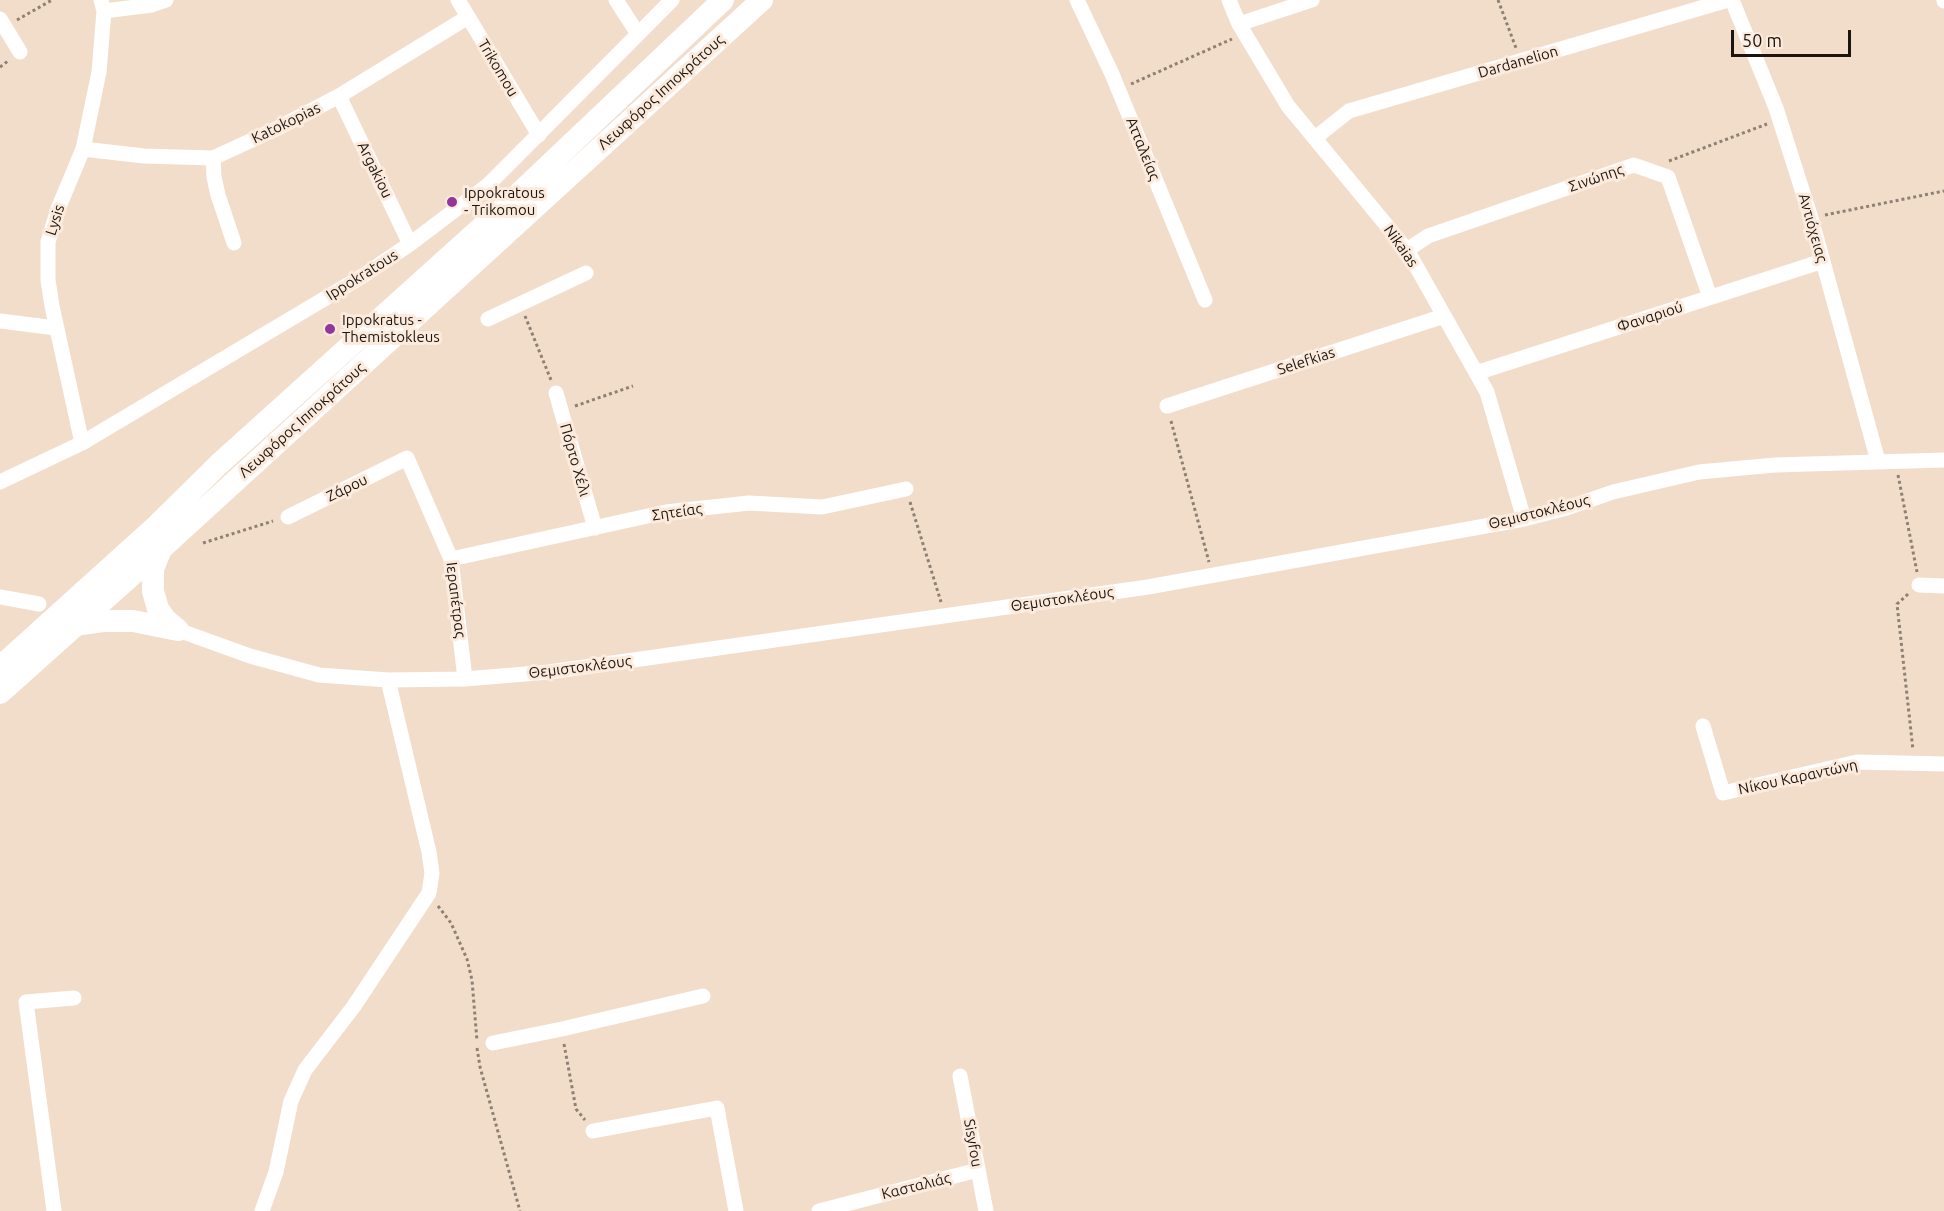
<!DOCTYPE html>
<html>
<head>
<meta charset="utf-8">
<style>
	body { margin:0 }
	#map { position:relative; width:1944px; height:1211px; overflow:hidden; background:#f2ddcb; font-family:Ubuntu,sans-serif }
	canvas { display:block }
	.scale { position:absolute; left:1731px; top:30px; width:120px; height:27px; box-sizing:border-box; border:3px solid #1c150f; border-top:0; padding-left:8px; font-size:18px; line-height:21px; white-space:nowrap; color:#1c150f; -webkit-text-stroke:4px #fcebdc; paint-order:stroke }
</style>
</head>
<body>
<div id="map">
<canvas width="1944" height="1211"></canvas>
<div class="scale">50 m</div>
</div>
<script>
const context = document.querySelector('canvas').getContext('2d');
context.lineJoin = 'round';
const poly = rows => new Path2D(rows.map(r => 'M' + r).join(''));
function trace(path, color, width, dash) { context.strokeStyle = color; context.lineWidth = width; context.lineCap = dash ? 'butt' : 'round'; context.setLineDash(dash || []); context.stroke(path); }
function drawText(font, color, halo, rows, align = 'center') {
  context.font = font + ' Ubuntu,sans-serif'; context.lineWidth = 6; context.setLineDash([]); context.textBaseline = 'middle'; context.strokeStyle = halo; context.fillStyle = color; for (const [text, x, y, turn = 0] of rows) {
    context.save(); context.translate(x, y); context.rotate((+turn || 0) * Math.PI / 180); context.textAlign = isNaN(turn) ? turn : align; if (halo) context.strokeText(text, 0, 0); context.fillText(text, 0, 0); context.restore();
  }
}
const path = poly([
	[1498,0,1516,48],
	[17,20,52,0],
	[0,67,8,61],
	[1131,84,1232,39],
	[1669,161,1767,124],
	[1825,215,1944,191],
	[525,316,551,380],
	[575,406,633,386],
	[1171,421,1209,562],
	[1898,475,1917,572],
	[910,502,941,602],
	[203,543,273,521],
	[1908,594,1897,604,1913,750],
	[438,906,451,923,467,959,472,980,477,1041],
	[564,1044,576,1109,585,1120],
	[477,1048,480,1067,520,1211]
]);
const street = poly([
	[458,0,539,135],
	[616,0,638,34],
	[1077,0,1112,74,1205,300],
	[1229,0,1239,24,1288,106,1407,250,1487,392,1524,519],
	[1732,0,1776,108,1811,218,1878,461],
	[1944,0,1944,1],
	[104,11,152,5,166,0],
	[0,19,20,52],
	[1239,24,1312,0],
	[339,96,410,244],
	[1315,138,1349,111,1728,0],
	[83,149,144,156,213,158,278,128,339,96,468,17],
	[213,158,214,177,218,195,234,243],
	[1407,250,1428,236,1634,165,1668,177,1710,297],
	[488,319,586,273],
	[0,321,56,328],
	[1476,373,1823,261],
	[556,393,595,528],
	[1167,406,1444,316],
	[82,443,52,306,48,280,48,242,58,209,83,149,99,72,104,11,101,0],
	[0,482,82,443,361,277,410,244,488,185,672,0],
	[288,517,407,458,451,559,465,679],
	[451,559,666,512,749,503,822,507,906,489],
	[1919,585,1944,586],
	[0,597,39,604],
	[178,630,250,656,319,675,388,680,465,679,549,672,1148,587,1524,519,1567,508,1613,492,1699,472,1775,465,1944,460],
	[1703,726,1723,793,1857,762,1944,764],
	[493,1043,562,1029,703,996],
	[960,1076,986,1211],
	[593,1131,717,1108,736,1211],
	[54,1211,26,1002,74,998],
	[262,1211,276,1172,291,1101,305,1070,354,1006,429,893,432,873,429,852,388,680],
	[819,1211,978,1170]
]);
const secondary = poly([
	[161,549,153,569,153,591,158,609,166,620,178,630],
	[74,625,103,621,133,621,178,630],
	[0,667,154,528,219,464,513,199,723,0],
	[0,693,161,549,762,0]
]);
const markers = [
	[452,202,6,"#94349d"],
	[330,329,6,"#94349d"]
];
const streetNames = [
	["Dardanelion",1518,62,-16],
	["Trikomou",498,68,59],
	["Λεωφόρος Ιπποκράτους",661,92,-42],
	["Katokopias",286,123,-26],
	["Ατταλείας",1143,149,68],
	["Argakiou",375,170,64],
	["Σινώπης",1596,178,-19],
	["Lysis",55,220,-72],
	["Αντιόχειας",1813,228,74],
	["Nikaias",1401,246,55],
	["Ippokratous",362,275,-32],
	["Φαναριού",1650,317,-18],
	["Selefkias",1306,361,-18],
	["Λεωφόρος Ιπποκράτους",302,420,-42],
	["Πόρτο Χέλι",575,460,74],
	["Ζάρου",347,488,-26],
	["Σητείας",677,512,-8],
	["Θεμιστοκλέους",1539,512,-14],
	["Θεμιστοκλέους",1062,599,-8],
	["Ιεραπέτρας",456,600,83],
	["Θεμιστοκλέους",580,667,-7],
	["Νίκου Καραντώνη",1798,777,-12],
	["Sisyfou",973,1143,80],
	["Κασταλιάς",916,1186,-14]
];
const poiNames = [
	["Ippokratous",464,193],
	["- Trikomou",464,210],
	["Ippokratus -",342,320],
	["Themistokleus",342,337]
];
trace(path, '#8e8073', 3, [3, 3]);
trace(street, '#fff', 15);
trace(secondary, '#fff', 22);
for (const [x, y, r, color] of markers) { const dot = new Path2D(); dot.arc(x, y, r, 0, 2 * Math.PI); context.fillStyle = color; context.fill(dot); trace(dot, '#fcebdc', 2); }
drawText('15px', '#1c150f', '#fcebdc', streetNames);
drawText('15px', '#1c150f', '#fcebdc', poiNames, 'left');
</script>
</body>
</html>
